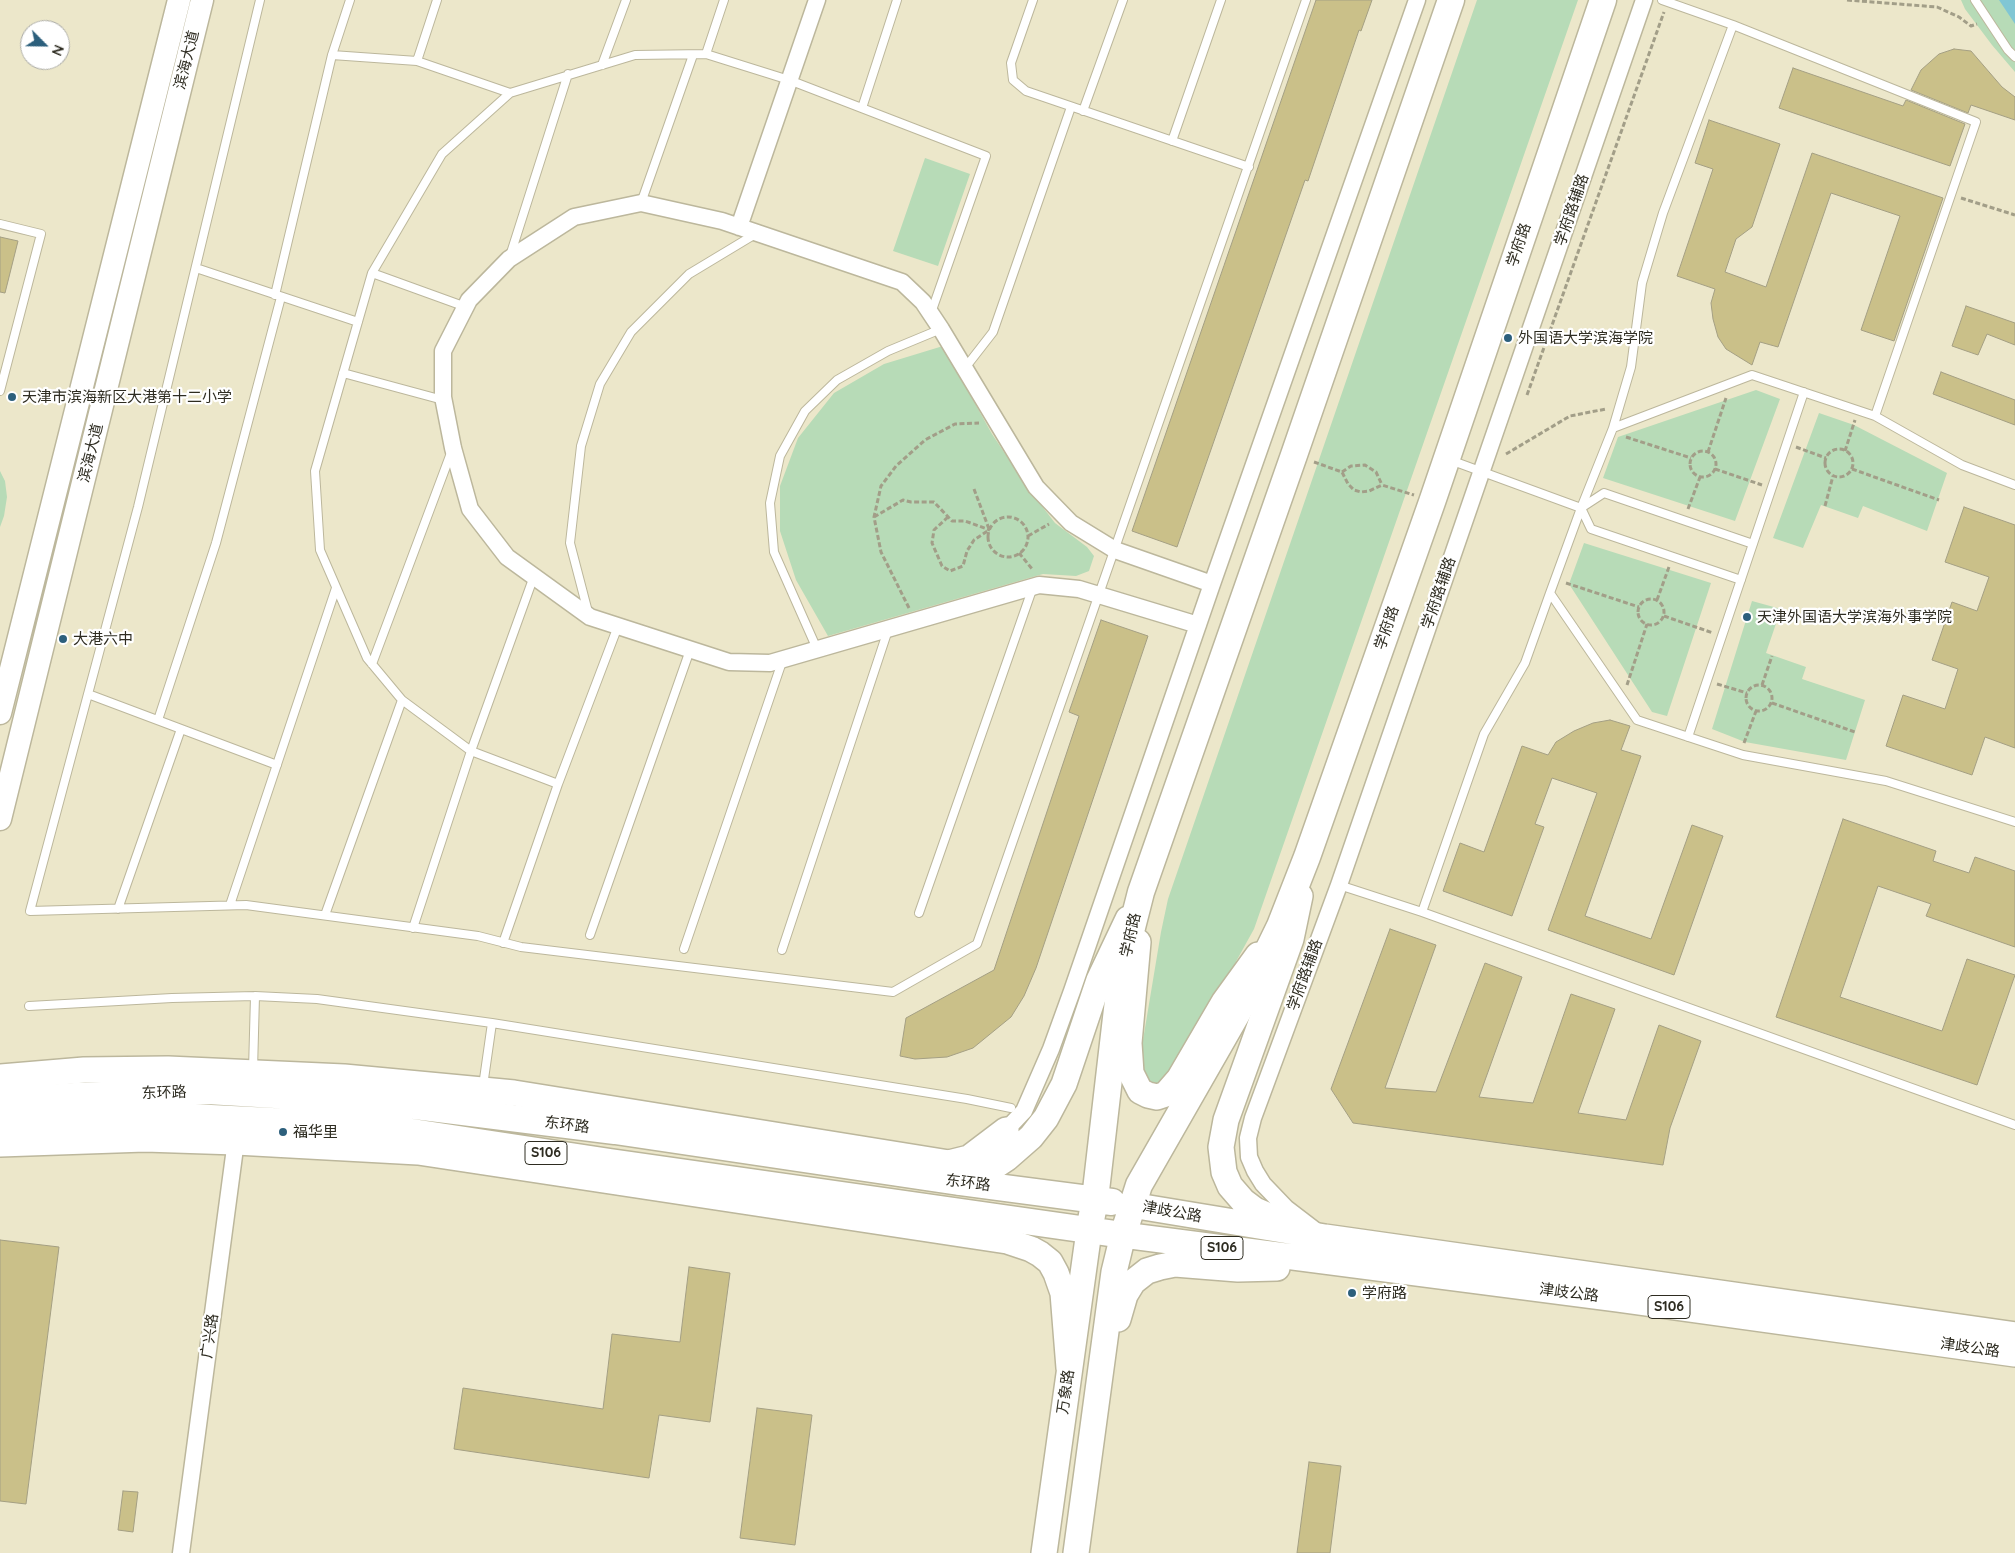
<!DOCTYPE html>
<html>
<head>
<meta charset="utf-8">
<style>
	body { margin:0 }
	#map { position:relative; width:2015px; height:1553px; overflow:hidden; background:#ece7ca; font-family:Quicksand,sans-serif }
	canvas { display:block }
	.north { position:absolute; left:20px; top:20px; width:50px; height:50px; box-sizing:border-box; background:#fff; border:1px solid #ababa6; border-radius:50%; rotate:113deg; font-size:14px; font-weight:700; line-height:20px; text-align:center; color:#2e2c21 }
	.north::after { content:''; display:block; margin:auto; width:18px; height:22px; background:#2c5f7c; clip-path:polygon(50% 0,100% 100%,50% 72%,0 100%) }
</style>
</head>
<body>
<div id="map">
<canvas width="2015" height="1553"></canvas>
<div class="north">N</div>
</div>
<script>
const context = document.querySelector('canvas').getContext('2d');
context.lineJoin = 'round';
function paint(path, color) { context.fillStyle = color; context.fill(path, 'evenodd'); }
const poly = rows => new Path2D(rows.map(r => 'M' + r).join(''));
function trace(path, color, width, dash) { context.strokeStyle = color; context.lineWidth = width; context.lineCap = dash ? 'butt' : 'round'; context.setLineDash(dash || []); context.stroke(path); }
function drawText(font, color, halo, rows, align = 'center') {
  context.font = font + ' Quicksand,"Noto Sans SC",sans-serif'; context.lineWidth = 4.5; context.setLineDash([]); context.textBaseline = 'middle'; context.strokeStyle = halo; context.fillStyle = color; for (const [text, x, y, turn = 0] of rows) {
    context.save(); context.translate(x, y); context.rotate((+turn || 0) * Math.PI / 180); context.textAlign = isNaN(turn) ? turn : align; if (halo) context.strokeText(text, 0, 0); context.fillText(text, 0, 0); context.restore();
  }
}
const green = poly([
	[1477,0,1578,0,1254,929,1171,1079,1154,1086,1146,1083,1138,1070,1161,932,1168,899],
	[1961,0,2015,0,2015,72,1992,45,1965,9],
	[925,158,970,174,938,266,893,251],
	[943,346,992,434,1028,488,1055,523,1087,547,1094,556,1089,571,1076,576,1043,574,828,636,796,580,780,531,780,486,798,438,834,393,884,364],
	[1756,390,1780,399,1735,521,1603,478,1618,437],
	[1819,413,1854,425,1947,473,1927,531,1863,506,1858,518,1821,505,1803,548,1773,538],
	[0,471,5,481,7,497,4,516,0,527],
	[1584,543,1711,583,1667,716,1652,712,1569,584],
	[1752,601,1781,609,1766,653,1806,667,1802,679,1865,700,1846,760,1745,742,1712,729]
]);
const water = poly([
	[1999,0,2015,0,2015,24]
]);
const building = poly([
	[1316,0,1372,0,1361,31,1359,30,1308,181,1305,180,1177,547,1132,531,1316,0],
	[1954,49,1971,51,2002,87,2015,97,2015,120,1971,105,1968,113,1911,90,1921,70,1939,54,1954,49],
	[1793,68,1903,106,1906,100,1965,124,1950,166,1779,108,1793,68],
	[1709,120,1780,144,1752,227,1736,239,1725,272,1766,287,1812,153,1943,198,1894,341,1861,330,1900,216,1831,193,1778,347,1760,342,1752,365,1726,349,1718,337,1713,319,1711,303,1715,289,1677,276,1713,169,1695,163,1709,120],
	[0,237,18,241,5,293,0,292,0,237],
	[1966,306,2015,323,2015,345,1987,334,1978,355,1952,346,1966,306],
	[1941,372,2015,400,2015,425,1933,394,1941,372],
	[1964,507,2015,525,2015,748,1985,737,1972,775,1886,746,1903,695,1945,709,1958,669,1932,660,1952,602,1977,611,1989,577,1945,562,1964,507],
	[1101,620,1148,636,1036,968,1024,996,1011,1017,973,1048,947,1057,915,1059,900,1056,906,1018,994,970,1079,716,1069,712,1101,620],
	[1610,720,1630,726,1621,750,1641,756,1585,916,1651,939,1692,825,1723,836,1674,975,1548,930,1597,793,1552,778,1535,824,1544,827,1512,916,1443,891,1460,843,1484,852,1522,746,1548,755,1556,742,1574,731,1593,723,1610,720],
	[1843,819,1936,851,1933,861,1969,873,1975,857,2015,871,2015,947,1926,916,1931,904,1878,886,1840,997,1942,1031,1967,959,2015,975,1977,1085,1776,1017,1843,819],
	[1390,929,1436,945,1385,1088,1436,1092,1485,963,1522,977,1479,1097,1533,1103,1571,994,1615,1009,1578,1113,1626,1120,1659,1025,1701,1041,1670,1128,1663,1165,1353,1123,1331,1089,1390,929],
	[0,1240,59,1247,26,1504,0,1501,0,1240],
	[689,1267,730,1273,710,1422,659,1415,649,1478,454,1449,463,1388,603,1409,612,1334,680,1342,689,1267],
	[757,1408,812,1415,795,1545,740,1538,757,1408],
	[1309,1462,1341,1466,1330,1553,1297,1553,1309,1462],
	[123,1491,138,1492,133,1532,118,1530,123,1491]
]);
const path = poly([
	[1847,0,1937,7,1959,17,1971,26,1977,24],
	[1961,198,2015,215],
	[1527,395,1664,12],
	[1626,437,1691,458],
	[1796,447,1826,458],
	'1825 463a14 14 0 1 1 28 0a14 14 0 1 1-28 0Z',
	'1690 464a13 13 0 1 1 26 0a13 13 0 1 1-26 0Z',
	[1845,451,1855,420],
	[1708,452,1726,398],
	[1506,454,1570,416,1606,409],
	[1314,462,1342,472,1348,484,1354,490,1361,492,1369,491,1382,485,1414,495],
	[1715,469,1762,485],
	[1852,469,1939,500],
	[1342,472,1351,466,1365,465,1376,472,1382,485],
	[974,489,989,529],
	[1825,506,1833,476],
	[1688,509,1700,477],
	[874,517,903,500,911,502,934,502,952,521,965,521,990,530],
	[948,517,934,530,932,543,942,566,950,571,963,566,967,551,974,540,989,530],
	'988 537a20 20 0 1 1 40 0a20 20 0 1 1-40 0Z',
	[1028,536,1049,524],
	[1019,553,1033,570],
	[1566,583,1639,607],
	'1638 612a13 13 0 1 1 26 0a13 13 0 1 1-26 0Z',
	[1657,600,1669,567],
	[909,608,881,552,874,517,881,486,896,466,925,440,955,424,979,423],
	[1664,616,1713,633],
	[1717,684,1747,693],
	'1746 698a13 13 0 1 1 26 0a13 13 0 1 1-26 0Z',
	[1627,685,1647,624],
	[1762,685,1772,656],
	[1772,703,1855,732],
	[1744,743,1756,711]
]);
const service = poly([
	[260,0,138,507,30,911,246,905,478,936,521,947,893,992,977,944,1306,0],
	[1033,0,1011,63,1013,80,1026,91,1249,167],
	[1662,0,1733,25,1976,122,1875,416],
	[1975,0,2008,50,2015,57],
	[706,54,724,0],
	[332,55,417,61,510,93],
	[417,61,437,0],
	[602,65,626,0],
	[862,108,897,0],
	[1083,111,1123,0],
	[1172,141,1221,0],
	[641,203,693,55],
	[0,224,41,234,0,391],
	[510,256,568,74],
	[196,268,358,322],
	[372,273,466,307],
	[275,295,332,55,350,0],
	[965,368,993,332,1071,107],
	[343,373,443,400],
	[1613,428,1631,367,1642,283,1663,213,1733,25],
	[1450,460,1581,508,1591,529,1741,580],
	[2015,485,1962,465,1875,416,1752,375,1613,428,1581,508,1550,593,1637,720,1743,755,1886,781,2015,822],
	[1581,508,1604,493,1753,544],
	[588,612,570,543,581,446,600,384,631,332,689,274,757,233],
	[817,649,774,552,770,503,780,456,805,411,837,380,888,351,941,329],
	[372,664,451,453],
	[88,694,277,765],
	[158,720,216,543,281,297],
	[1688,737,1804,392],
	[558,784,471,751,402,700,367,658,320,550,315,471,372,273,442,154,510,93,635,55,706,54,789,80,986,156,931,313],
	[1339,885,1422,912,2015,1125],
	[230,905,336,588],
	[118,909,181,729],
	[1422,912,1484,734,1525,663,1550,593],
	[919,913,1033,587],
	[325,915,402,700],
	[413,928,471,751,534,576],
	[590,935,690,650],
	[503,943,558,784,618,626],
	[684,949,783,659],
	[782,950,888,630],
	[29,1006,172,998,255,996,317,999,492,1023,967,1099,1011,1108],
	[253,1070,255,996],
	[483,1086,492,1023]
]);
const minor = poly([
	[739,227,817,0],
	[1198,625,1079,589,1039,585,770,663,729,662,590,617,507,557,470,509,453,448,443,397,443,351,469,300,509,259,574,217,641,203,722,221,902,282,923,302,941,329,1036,487,1071,523,1115,550,1212,584],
	[1006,1130,1024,1111,1051,1049,1072,991,1212,584,1417,0],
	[1320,1234,1286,1208,1263,1184,1255,1171,1249,1157,1248,1138,1253,1118,1339,885,1644,0],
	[181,1553,237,1133]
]);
const secondary = poly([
	[0,713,179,0],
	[0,819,202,0]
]);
const primary = poly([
	[1138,942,1129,1043,1131,1073,1140,1091,1148,1095,1157,1097,1166,1094,1179,1079,1224,1002,1258,955],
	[0,1077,84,1070,168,1069,344,1077,514,1093,949,1163,969,1158,1006,1130],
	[0,1144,145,1139,236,1142,418,1152,1007,1241,1031,1249,1040,1254,1050,1262,1056,1273,1063,1293,1069,1368],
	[959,1182,989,1170,1007,1158,1031,1137,1046,1118,1064,1084,1099,980,1128,919],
	[1131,1205,1325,1237,2015,1335],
	[1283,1222,1255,1210,1243,1201,1230,1186,1224,1172,1221,1147,1226,1120,1291,939,1300,896],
	[1118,1319,1125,1295,1133,1282,1147,1271,1160,1267,1175,1264,1238,1269,1277,1268],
	[1044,1553,1089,1231],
	[1076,1553,1114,1272,1123,1235,1618,1299,2015,1354]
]);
const trunk = poly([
	[0,1101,75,1096,208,1091,375,1101,615,1131,959,1182,1112,1202],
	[0,1123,90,1118,190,1117,373,1126,610,1162,1123,1235,1139,1185,1238,1012,1280,926,1307,857,1432,502,1603,0],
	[1089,1231,1095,1199,1119,992,1127,947,1141,892,1294,455,1451,0]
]);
const markers = [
	[1508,338,5,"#2c5f7c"],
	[12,397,5,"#2c5f7c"],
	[1747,617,5,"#2c5f7c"],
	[63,639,5,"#2c5f7c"],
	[283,1132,5,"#2c5f7c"],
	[1352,1293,5,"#2c5f7c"]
];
const shields = [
	[546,1153,42],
	[1222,1248,42],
	[1669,1307,42]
];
const shieldNames = [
	["S106",546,1153],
	["S106",1222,1248],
	["S106",1669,1307]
];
const streetNames = [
	["滨海大道",187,60,-76],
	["学府路辅路",1572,210,-71],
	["学府路",1519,245,-71],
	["滨海大道",91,453,-76],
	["学府路辅路",1439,593,-71],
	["学府路",1387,628,-71],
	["学府路",1131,935,-77],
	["学府路辅路",1305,975,-70],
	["东环路",164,1093,-2],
	["东环路",567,1125,7],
	["东环路",968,1183,7],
	["津歧公路",1172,1212,10],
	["津歧公路",1569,1293,7],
	["广兴路",210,1336,-82],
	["津歧公路",1970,1348,8],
	["万象路",1066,1392,-82]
];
const poiNames = [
	["外国语大学滨海学院",1518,338],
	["天津市滨海新区大港第十二小学",22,397],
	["天津外国语大学滨海外事学院",1757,617],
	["大港六中",73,639],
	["福华里",293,1132],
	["学府路",1362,1293]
];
paint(green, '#b7dbb7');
paint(water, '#80c6d4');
paint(building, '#cac089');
trace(building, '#a49f83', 1);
trace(service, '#bcb79c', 10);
trace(minor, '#bcb79c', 19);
trace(secondary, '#bcb79c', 25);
trace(primary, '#bcb79c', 28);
trace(trunk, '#bcb79c', 29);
trace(path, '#a29e88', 3, [5, 2.5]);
trace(service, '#fff', 8);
trace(minor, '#fff', 16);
trace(secondary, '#fff', 22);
trace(primary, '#fff', 25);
trace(trunk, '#fff', 26);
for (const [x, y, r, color] of markers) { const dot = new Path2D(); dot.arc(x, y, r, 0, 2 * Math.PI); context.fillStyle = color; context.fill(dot); trace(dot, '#fff', 2); }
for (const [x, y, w] of shields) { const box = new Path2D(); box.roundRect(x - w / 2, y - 11.5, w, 23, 4); context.fillStyle = '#fff'; context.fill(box); trace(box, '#2e2c21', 1); }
drawText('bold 14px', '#2e2c21', null, shieldNames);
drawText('15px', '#2e2c21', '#fff', streetNames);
drawText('15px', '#2e2c21', '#fff', poiNames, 'left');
</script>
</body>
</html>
